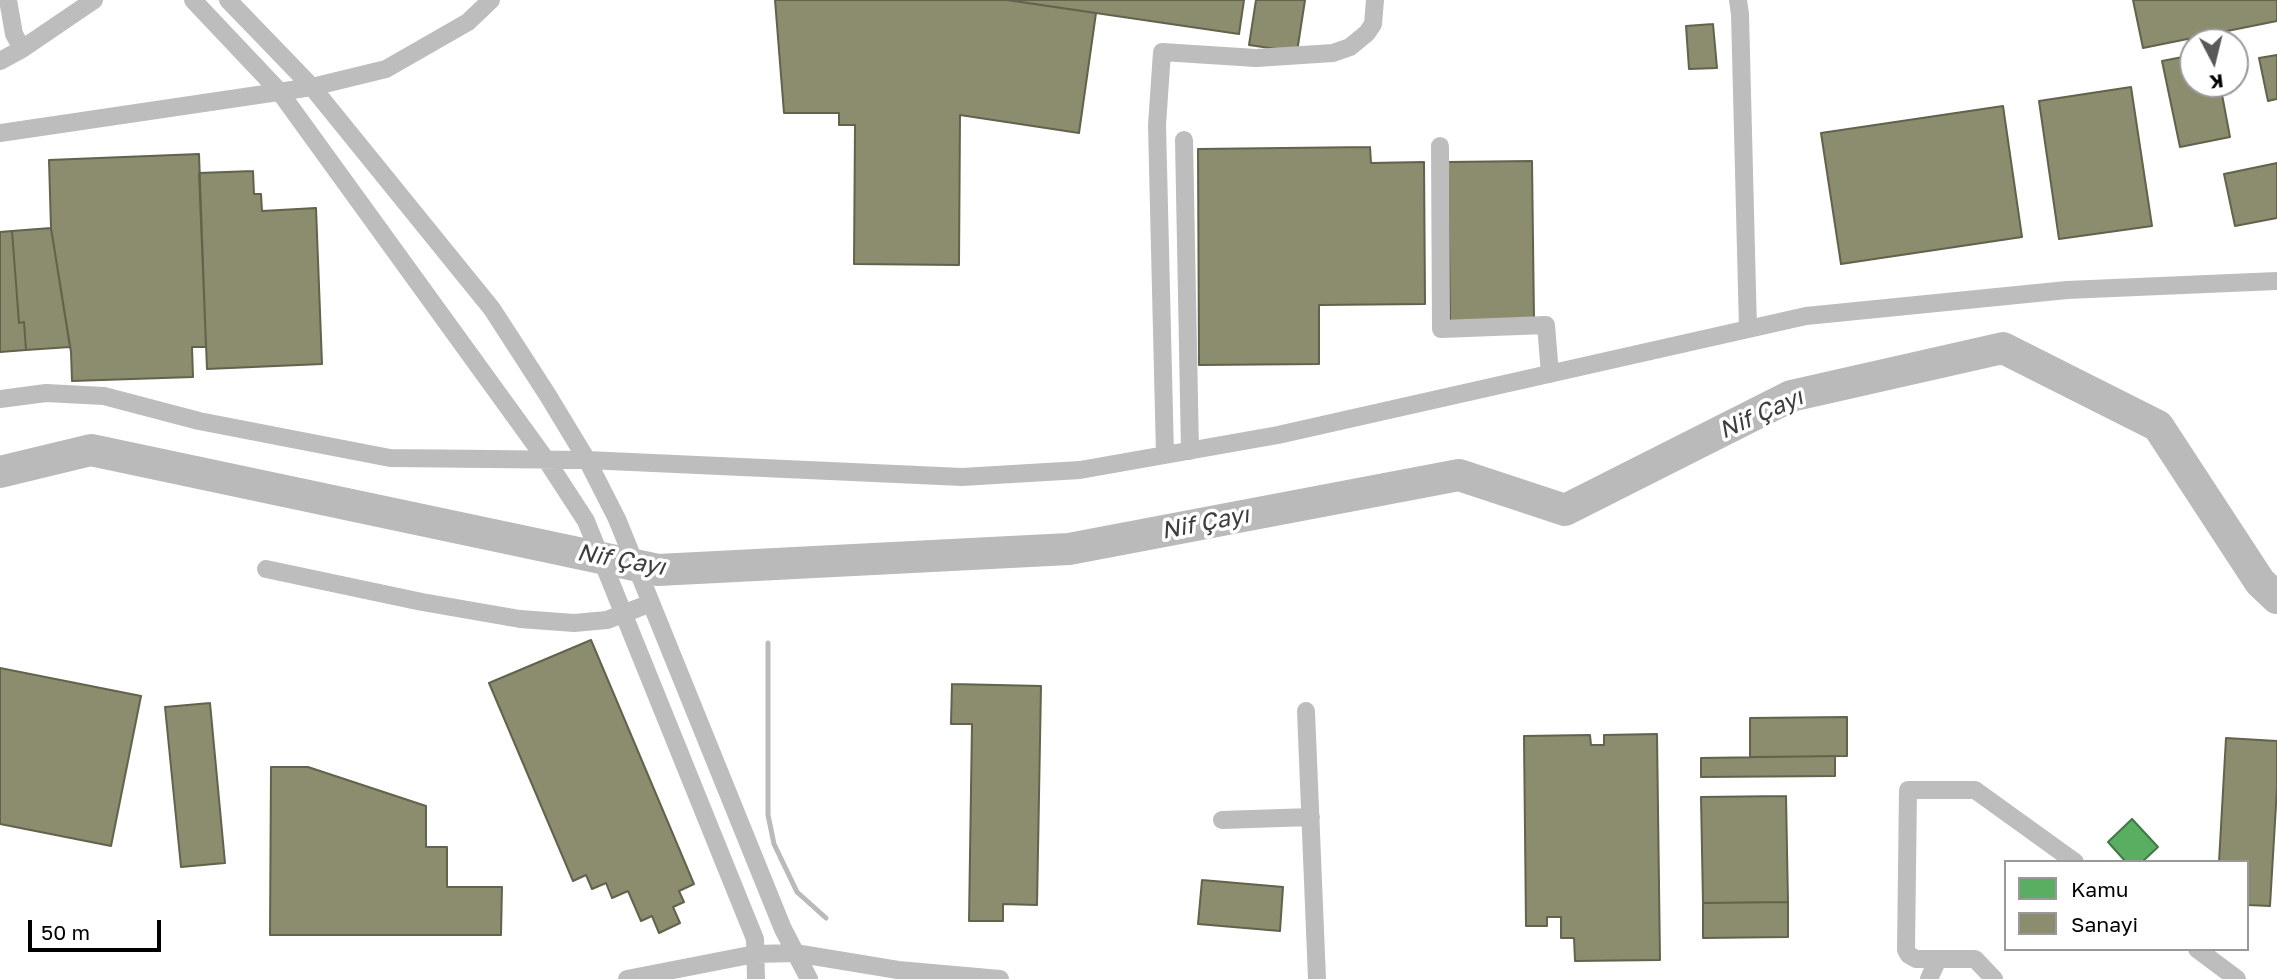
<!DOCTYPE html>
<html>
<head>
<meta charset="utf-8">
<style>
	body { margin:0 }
	#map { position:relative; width:2277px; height:979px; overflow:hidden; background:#fff; font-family:"Golos Text",sans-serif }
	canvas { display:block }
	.legend { position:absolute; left:2004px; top:860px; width:245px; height:91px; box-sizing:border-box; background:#fff; border:2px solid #999; margin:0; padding:9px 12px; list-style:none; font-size:21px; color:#000 }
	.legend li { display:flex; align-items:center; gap:14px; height:35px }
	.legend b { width:35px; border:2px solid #999 }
	.north { position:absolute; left:2179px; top:28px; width:70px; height:70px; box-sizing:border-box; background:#fff; border:2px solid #999; border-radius:50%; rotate:173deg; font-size:19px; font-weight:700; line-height:28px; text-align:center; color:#000 }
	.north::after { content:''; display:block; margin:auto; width:24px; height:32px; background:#595959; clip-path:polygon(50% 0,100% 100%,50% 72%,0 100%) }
	.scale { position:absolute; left:28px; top:920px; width:133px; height:32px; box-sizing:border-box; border:4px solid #000; border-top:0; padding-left:9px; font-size:21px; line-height:24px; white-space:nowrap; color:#000; -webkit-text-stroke:5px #fff; paint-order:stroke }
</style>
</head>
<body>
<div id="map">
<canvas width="2277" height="979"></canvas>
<ul class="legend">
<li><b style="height:19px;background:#5aae61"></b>Kamu</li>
<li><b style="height:19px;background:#8c8c6e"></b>Sanayi</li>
</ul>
<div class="north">K</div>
<div class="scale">50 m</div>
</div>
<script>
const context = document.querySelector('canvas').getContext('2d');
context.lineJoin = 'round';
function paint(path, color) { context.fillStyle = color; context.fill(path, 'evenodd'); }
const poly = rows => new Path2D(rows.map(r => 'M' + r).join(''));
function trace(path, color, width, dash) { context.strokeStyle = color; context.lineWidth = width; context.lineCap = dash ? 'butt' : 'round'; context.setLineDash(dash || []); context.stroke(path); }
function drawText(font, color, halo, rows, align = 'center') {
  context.font = font + ' "Golos Text",sans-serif'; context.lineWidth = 7; context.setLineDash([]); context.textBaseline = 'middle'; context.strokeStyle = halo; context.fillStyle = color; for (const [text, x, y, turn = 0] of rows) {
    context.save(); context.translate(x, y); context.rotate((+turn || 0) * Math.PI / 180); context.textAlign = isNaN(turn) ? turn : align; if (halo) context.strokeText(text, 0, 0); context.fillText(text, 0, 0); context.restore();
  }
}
const public = poly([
	[2132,819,2158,847,2142,862,2126,862,2108,842,2132,819]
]);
const industry = poly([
	[775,0,1007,0,1096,13,1079,133,960,115,959,265,854,264,855,125,839,125,839,113,784,113,775,0],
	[1007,0,1244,0,1239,34,1007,0],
	[1256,0,1305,0,1297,52,1249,45,1256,0],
	[2133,0,2277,0,2277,21,2143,48,2133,0],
	[1713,24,1717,68,1689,69,1686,26,1713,24],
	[2193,55,2193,84,2220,84,2230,137,2180,147,2162,61,2193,55],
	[2277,55,2277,99,2268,101,2259,58,2277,55],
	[2131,87,2152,226,2059,239,2039,101,2131,87],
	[2003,106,2022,237,1841,264,1821,133,2003,106],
	[1370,147,1371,163,1424,162,1425,304,1319,305,1319,364,1199,365,1198,149,1370,147],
	[199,154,206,347,192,347,193,377,72,381,71,352,51,228,49,160,199,154],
	[1532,161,1534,320,1450,321,1448,162,1532,161],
	[2277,163,2277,218,2235,226,2224,174,2277,163],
	[253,171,254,194,261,194,262,211,316,208,322,364,207,369,199,173,253,171],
	[51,228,70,347,26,350,24,322,19,323,12,231,51,228],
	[12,231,19,323,24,322,26,350,0,352,0,232,12,231],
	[591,640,694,884,679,891,684,902,673,907,680,923,659,933,652,916,641,921,628,891,612,898,606,883,592,889,586,875,573,881,489,683,591,640],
	[0,668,141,696,111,846,0,824,0,668],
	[952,684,1041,686,1037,905,1003,904,1003,921,969,921,972,724,951,724,952,684],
	[210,703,225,863,181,867,165,707,210,703],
	[1847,717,1847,756,1750,757,1750,718,1847,717],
	[1657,734,1660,960,1575,961,1574,938,1561,938,1561,917,1547,917,1547,926,1526,926,1524,736,1590,735,1591,745,1604,745,1604,735,1657,734],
	[2226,738,2277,741,2277,788,2270,906,2247,905,2247,862,2219,862,2226,738],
	[1835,756,1835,776,1701,777,1701,758,1835,756],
	[271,767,308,767,426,806,426,847,447,847,447,887,502,887,501,935,270,935,271,767],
	[1786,796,1788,902,1703,903,1701,797,1786,796],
	[1202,880,1283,887,1280,931,1198,924,1202,880],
	[1788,902,1788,937,1703,938,1703,903,1788,902]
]);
const stream = poly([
	[768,643,768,815,774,844,797,892,826,918]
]);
const river = poly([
	[0,472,91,450,658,570,1069,549,1459,475,1565,510,1791,396,2003,348,2158,426,2260,582,2277,598]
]);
const minor = poly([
	[8,0,14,34,22,49],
	[193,0,279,91,547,461,586,521,755,939,756,979],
	[228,0,312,87,492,309,547,394,587,460,617,519,783,929,809,979],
	[1738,0,1740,14,1748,329],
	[0,61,22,49,94,0],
	[0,133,312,87,386,69,468,22,491,0],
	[1184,140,1190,451],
	[1440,146,1441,329,1546,325,1550,374],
	[0,399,46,393,104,396,199,421,390,458,587,460,962,477,1080,470,1278,435,1806,316,2067,290,2277,281],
	[1165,455,1157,125,1162,52,1256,58,1333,53,1350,47,1367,33,1373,24,1375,0],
	[266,569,422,602,520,619,574,623,607,620,651,603],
	[1306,711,1317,979],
	[1222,820,1311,817],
	[2197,949,2237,979],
	[1938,959,1916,959,1909,955,1906,950,1908,790,1975,790,2075,862],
	[627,979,755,954,795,953,898,970,1000,979],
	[1929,979,1938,959,1975,959,1994,979]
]);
const waterNames = [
	["Nif Çayı",1761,414,-24],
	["Nif Çayı",1205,523,-11],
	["Nif Çayı",621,560,10]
];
paint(public, '#5aae61');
trace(public, '#3f7a44', 2);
paint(industry, '#8c8c6e');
trace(industry, '#62624d', 2);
trace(stream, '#bababa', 5);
trace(river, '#bababa', 32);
trace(minor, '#bdbdbd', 18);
drawText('italic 24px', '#3d3d3d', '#fff', waterNames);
</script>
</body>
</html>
